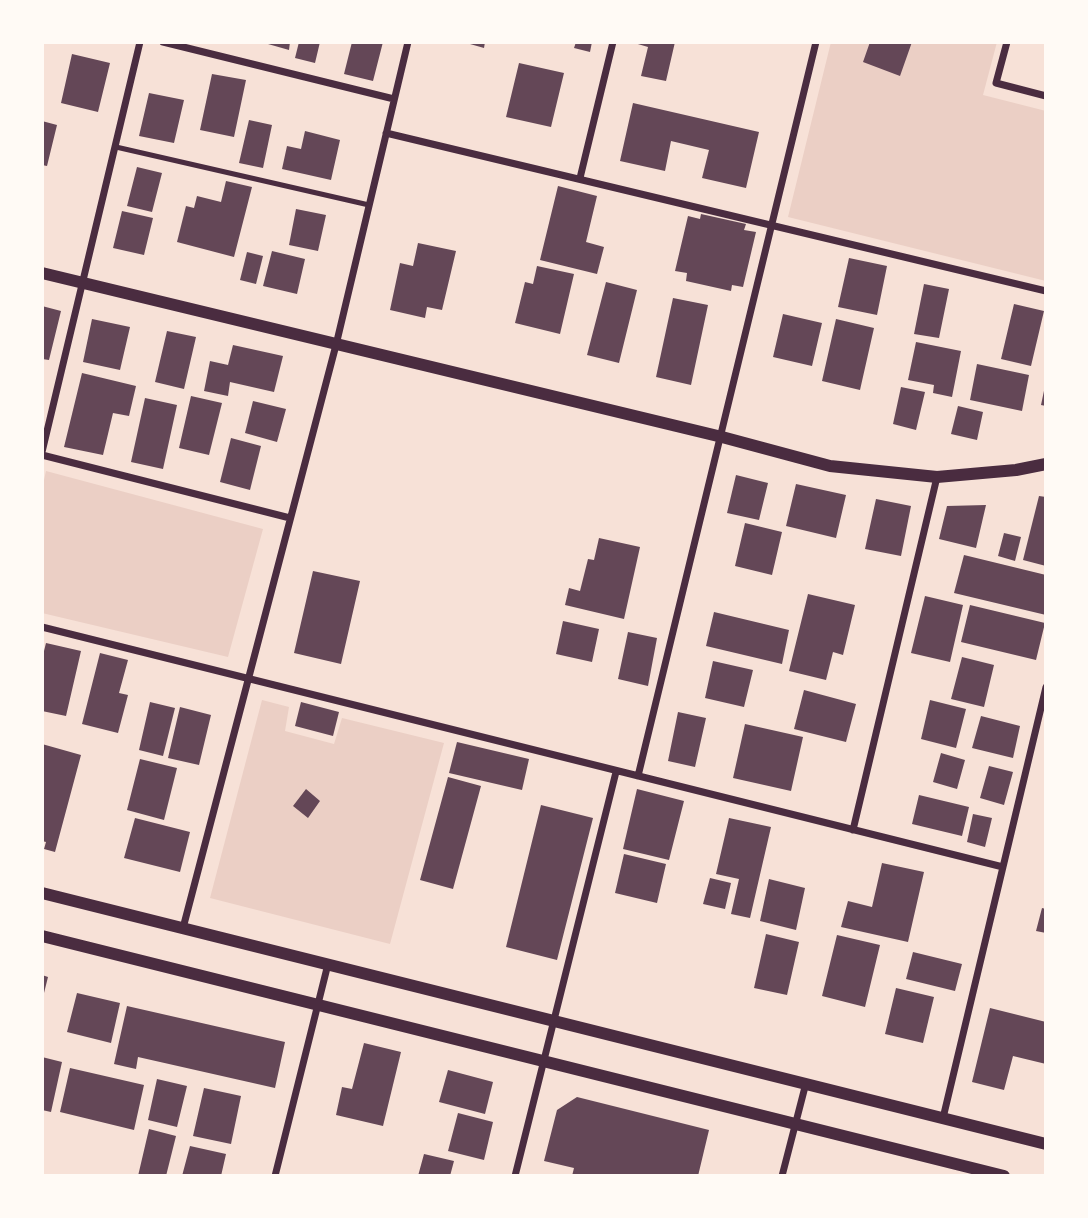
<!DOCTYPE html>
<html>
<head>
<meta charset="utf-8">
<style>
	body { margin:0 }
	#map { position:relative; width:1088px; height:1218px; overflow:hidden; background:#f7e1d7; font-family:Arial,sans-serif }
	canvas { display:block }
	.frame { position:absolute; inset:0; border:44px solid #fffaf5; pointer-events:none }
</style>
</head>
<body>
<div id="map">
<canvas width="1088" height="1218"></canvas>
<div class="frame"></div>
</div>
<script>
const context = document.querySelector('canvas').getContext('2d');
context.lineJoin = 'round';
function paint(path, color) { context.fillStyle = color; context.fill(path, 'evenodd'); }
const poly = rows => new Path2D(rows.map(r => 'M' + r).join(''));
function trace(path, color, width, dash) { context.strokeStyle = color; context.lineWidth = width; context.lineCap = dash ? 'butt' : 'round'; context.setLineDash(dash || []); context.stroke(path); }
const green = poly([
	[831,42,997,42,983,95,1046,111,1046,281,788,217],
	[46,471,263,529,228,657,42,613,42,489],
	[262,700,289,707,285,731,334,744,342,718,444,743,390,944,210,898]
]);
const building = poly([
	[261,42,290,42,289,50],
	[299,42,320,42,315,63,295,58],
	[352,42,383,42,373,81,344,74],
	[463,42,485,42,484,48],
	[576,42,592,42,590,52,574,48],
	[631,42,675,42,666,81,641,76,648,47],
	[870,42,912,42,900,76,863,62],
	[72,54,110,63,98,112,61,103],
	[519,63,564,73,551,127,506,117],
	[212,74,246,80,234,137,200,130],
	[149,93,184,100,174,143,139,136],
	[633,103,759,132,746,188,702,178,709,150,671,141,665,171,620,161],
	[249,120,272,125,263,168,239,163],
	[42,121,57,125,47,166,42,165],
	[305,131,340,140,331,180,282,169,287,146,301,149],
	[137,167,162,173,152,212,127,206],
	[226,181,252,187,234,257,177,242,186,206,194,208,197,196,221,202],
	[558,186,597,196,586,242,604,247,597,274,540,260],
	[296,209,326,215,318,251,289,245],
	[122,211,153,218,144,255,113,248],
	[701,214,746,224,744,230,756,232,743,287,732,285,731,291,686,281,687,273,675,271,688,216,700,219],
	[418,243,456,251,442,310,427,307,425,318,390,310,400,263,413,266],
	[272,251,305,259,297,294,263,286],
	[247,252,263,256,256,284,240,280],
	[849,258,887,266,877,315,838,307],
	[537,266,574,274,560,334,515,323,525,282,533,284],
	[606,282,637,290,619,363,587,355],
	[924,284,949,289,939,338,914,334],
	[673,298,708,305,691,385,656,377],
	[1014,304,1044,311,1031,366,1001,359],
	[42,306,61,311,49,360,42,359],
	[783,314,822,323,812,366,773,357],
	[92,319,130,327,120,370,83,362],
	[836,319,874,328,860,390,822,381],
	[167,331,196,337,184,389,155,382],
	[916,342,961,351,952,397,933,393,934,385,908,380],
	[233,345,283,356,274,392,230,382,228,396,204,391,210,361,228,365],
	[977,364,1029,375,1022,411,970,400],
	[82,373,136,386,129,416,113,413,103,455,64,447],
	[1045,386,1046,386,1046,406,1041,405],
	[901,387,925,392,916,430,893,424],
	[191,396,222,403,209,455,179,448],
	[145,398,177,405,163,469,131,462],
	[253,401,286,409,277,442,245,433],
	[958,406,983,412,977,440,951,434],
	[231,438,261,446,250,490,220,482],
	[736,475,768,483,759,520,727,513],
	[796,484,846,495,836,538,786,526],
	[1039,496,1046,497,1046,566,1023,560],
	[876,499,911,506,901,556,865,549],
	[986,505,976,548,939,539,947,506],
	[745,523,782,532,772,575,735,566],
	[1004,533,1021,537,1015,561,998,556],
	[599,538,640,547,624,619,565,605,569,588,580,591,588,559,594,560],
	[964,555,1046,575,1046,615,954,593],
	[313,571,360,581,341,664,294,653],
	[808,594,855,605,843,655,833,652,826,680,789,671],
	[925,596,963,605,950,662,911,653],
	[970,605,1045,623,1036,660,961,642],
	[714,612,789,630,782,664,706,646],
	[563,621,599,629,592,662,556,654],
	[628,632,657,638,648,686,618,679],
	[46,643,81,651,66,716,42,711,42,659],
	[100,653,128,660,119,693,128,695,118,733,82,724],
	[962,657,994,665,984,707,951,699],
	[713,661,753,670,744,707,705,698],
	[804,690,856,704,846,742,794,729],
	[930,700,966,709,956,748,921,739],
	[150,702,175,708,163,756,139,750],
	[301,702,339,712,333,736,295,726],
	[180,707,211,715,199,765,168,758],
	[678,712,706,718,695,767,668,761],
	[981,716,1020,726,1013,758,972,748],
	[745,724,803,737,791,791,733,778],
	[457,742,529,759,522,790,449,773],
	[42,744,81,755,55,852,44,849,46,842,42,841],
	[941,753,965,760,957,789,933,782],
	[140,759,177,768,164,820,127,810],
	[989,766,1013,772,1004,805,980,798],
	[448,777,481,786,453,889,420,880],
	[306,789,320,801,308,818,293,806],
	[637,789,684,801,669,860,623,849],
	[919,795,969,807,962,836,912,824],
	[541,805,593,818,557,960,506,947],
	[973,814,992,818,985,847,967,842],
	[135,818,190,832,180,872,124,858],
	[729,818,771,827,750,918,731,914,739,879,716,874],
	[624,854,666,864,657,903,615,893],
	[882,863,924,872,908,942,841,927,848,901,872,907],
	[710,878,731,883,725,909,703,904],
	[769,879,805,888,796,930,760,921],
	[1042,908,1046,909,1046,933,1036,931],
	[766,934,799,942,787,995,754,988],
	[837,935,880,945,865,1007,822,996],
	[913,952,962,964,955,991,906,979],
	[42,975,48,977,43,997,42,997],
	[896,988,934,997,923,1043,885,1034],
	[77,993,120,1003,111,1043,67,1032],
	[127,1006,285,1042,275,1088,138,1057,136,1069,114,1064],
	[990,1008,1046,1022,1046,1064,1013,1056,1004,1090,972,1082],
	[364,1043,401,1052,383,1126,336,1115,342,1087,352,1089],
	[42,1057,62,1062,51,1112,42,1110],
	[70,1068,144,1085,134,1130,60,1112],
	[448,1070,493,1082,485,1114,439,1102],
	[157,1079,187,1086,177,1127,148,1120],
	[204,1088,241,1096,231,1144,193,1136],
	[577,1097,709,1130,698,1176,572,1176,574,1168,544,1161,557,1110],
	[458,1113,493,1122,484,1160,448,1151],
	[149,1129,176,1136,166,1176,138,1176],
	[190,1146,226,1154,221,1176,182,1176],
	[424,1154,454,1161,450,1176,418,1176]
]);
const service = poly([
	[116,147,369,205]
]);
const minor = poly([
	[163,42,394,99],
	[1007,42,996,83,1046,96],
	[386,133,1046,291],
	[580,178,613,42],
	[42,452,140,42],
	[42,455,290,518],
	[42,627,1003,867],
	[638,776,816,42],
	[853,830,937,477],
	[183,928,336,345,408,42],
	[943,1118,1046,687],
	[275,1176,328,964],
	[515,1176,616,772],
	[782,1176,806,1083]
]);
const tertiary = poly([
	[42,273,722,437,830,466,937,477,1016,470,1046,464],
	[42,893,1046,1144],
	[42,936,1004,1176]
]);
paint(green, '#ebcfc5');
paint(building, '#644757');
trace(service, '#4a2c40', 5);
trace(minor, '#4a2c40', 7);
trace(tertiary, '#4a2c40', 12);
</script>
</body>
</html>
